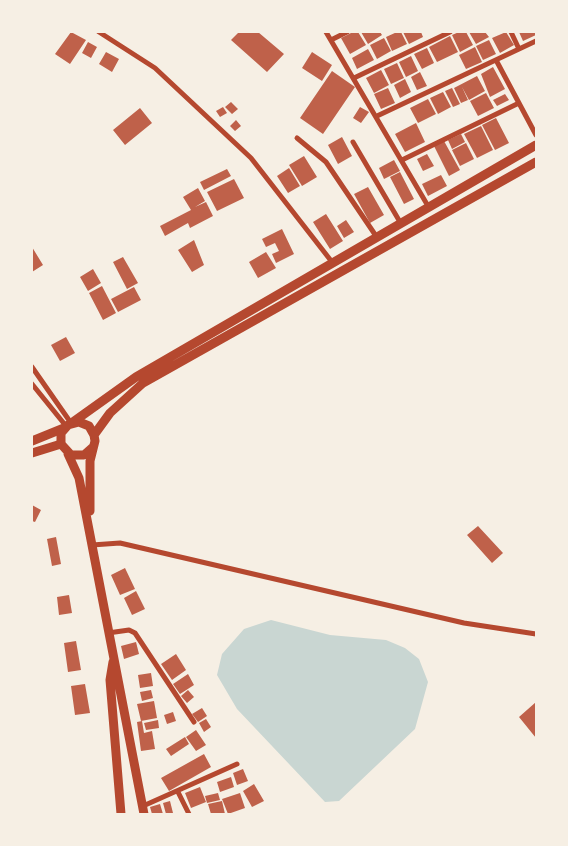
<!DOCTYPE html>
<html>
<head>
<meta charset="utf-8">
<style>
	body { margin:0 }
	#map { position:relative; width:568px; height:846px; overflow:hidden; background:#f6efe4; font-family:Signika,sans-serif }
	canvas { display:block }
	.frame { position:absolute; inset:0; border:33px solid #f6efe4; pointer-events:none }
</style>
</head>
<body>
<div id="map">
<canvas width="568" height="846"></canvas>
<div class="frame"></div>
</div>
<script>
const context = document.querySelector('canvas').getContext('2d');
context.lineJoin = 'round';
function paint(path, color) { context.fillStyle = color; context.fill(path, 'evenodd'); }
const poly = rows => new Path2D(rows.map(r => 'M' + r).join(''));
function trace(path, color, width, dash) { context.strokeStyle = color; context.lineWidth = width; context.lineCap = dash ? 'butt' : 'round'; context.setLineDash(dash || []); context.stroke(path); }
const water = poly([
	[271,620,330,635,386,640,405,648,419,659,428,682,415,729,339,801,325,802,237,709,217,675,222,654,244,629]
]);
const building = poly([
	[71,32,86,40,70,64,55,54],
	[239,32,258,32,284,54,267,72,231,40],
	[353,32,358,32,366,45,350,54,341,38],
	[361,32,380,32,382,35,368,44],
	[397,32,401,32,407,44,392,51,386,37],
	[403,32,421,32,423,37,409,44],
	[459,32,466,32,473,45,460,52,452,35],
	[469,32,485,32,489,37,476,44],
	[506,32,514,45,500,53,492,38],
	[519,32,536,32,536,35,523,41],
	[450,36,458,52,437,62,429,47],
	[384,38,391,51,377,59,370,45],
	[489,40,496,54,483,60,476,46],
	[88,42,97,47,91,58,82,53],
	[475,47,482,62,466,69,459,55],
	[427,48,434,63,422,69,414,54],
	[368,49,374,60,357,69,352,58],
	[106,52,119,59,112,72,99,64],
	[312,52,332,65,322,81,302,68],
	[411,56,418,71,406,77,399,62],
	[397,63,404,78,391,84,384,69],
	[493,67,505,89,490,97,481,74],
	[381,70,389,85,374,93,366,78],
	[332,71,355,87,323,134,300,118],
	[420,72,427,86,417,90,411,77],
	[477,76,485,91,469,100,462,87,468,100,461,103,454,88],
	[405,79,411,92,400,98,394,85],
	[388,88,395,103,381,109,374,94],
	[452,88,460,104,453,107,445,91],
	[443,92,451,107,438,114,430,98],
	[486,93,494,108,478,116,470,101],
	[505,94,509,100,497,106,493,100],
	[428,99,436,114,418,123,410,108],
	[231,102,238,109,232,114,225,107],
	[223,107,227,113,220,117,216,111],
	[360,107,369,112,361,123,353,118],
	[140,108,152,123,125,145,113,130],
	[496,118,509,143,495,150,482,125],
	[236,120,241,126,235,131,230,126],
	[416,123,425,142,405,152,395,134],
	[481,126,493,150,477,158,464,134],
	[461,134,465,142,452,149,448,140],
	[342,137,352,156,338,164,328,145],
	[444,141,460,170,449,176,434,146],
	[466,143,474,159,460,166,452,150],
	[427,154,434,166,423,171,417,159],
	[304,156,317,177,302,186,289,165],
	[394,160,400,171,384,179,379,168],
	[289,168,300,186,288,193,277,176],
	[227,169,231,176,204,190,200,182],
	[400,172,414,199,404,204,390,177],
	[441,175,447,186,428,196,422,184],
	[234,179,244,198,217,211,207,192],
	[368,187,384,215,370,223,354,194],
	[198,188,205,201,195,207,206,202,213,216,190,228,188,223,165,236,160,226,191,210,183,197],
	[326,214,343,241,330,249,313,222],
	[346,220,354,232,344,238,337,226],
	[282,229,294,254,276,263,272,254,279,251,275,243,266,247,262,239],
	[194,240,204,265,192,272,178,250],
	[32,247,43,265,32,272],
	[266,252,276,268,258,278,249,262],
	[123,257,138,283,127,289,113,262],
	[93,269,101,283,88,291,80,277],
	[102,286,116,313,103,320,89,293],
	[134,287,141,300,118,312,111,299],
	[66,337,75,353,60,361,51,345],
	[32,505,41,510,35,522,32,521],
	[478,526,503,553,492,563,467,535],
	[56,537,61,564,52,566,47,539],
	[125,568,135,589,120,595,111,575],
	[136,591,145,609,132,615,124,598],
	[69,595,72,613,59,615,57,597],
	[76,641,81,670,68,672,64,643],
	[136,642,139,654,124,659,121,646],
	[176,654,186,670,172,680,161,664],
	[151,673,153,686,140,688,138,675],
	[188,674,194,685,180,694,173,684],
	[85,684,90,713,75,715,71,686],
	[151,690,153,698,142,701,140,692],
	[188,690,194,697,187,703,181,696],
	[154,701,157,718,141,721,137,704],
	[536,702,536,738,519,717],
	[202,708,207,716,198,722,192,714],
	[173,712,176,721,167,724,164,715],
	[206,719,211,727,204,732,199,723],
	[158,720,159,728,146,730,144,723],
	[142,721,144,733,152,731,155,749,141,751,137,722],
	[196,730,206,745,196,751,186,737],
	[185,737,189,744,171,756,166,749],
	[204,754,211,767,169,791,161,778],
	[243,769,248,781,237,785,233,773],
	[231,777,234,787,220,792,217,782],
	[254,784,264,801,252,807,243,791],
	[200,787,206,802,191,808,185,793],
	[218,793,220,800,207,803,205,796],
	[240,793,245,808,228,814,222,799],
	[170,801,173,813,166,814,163,803],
	[222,801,225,814,211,814,208,804],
	[160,804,163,814,152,814,150,807]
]);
const minor = poly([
	[99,32,155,68,251,158,332,262],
	[326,32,428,206],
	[331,40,347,32],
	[519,49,536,41],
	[496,60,536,135],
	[354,78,450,32],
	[377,116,519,49,511,32],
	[297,138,326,162,376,236],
	[353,142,400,222],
	[402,160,519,103],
	[32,367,71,423],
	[32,384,66,426],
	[92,545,120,543,464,623,536,634],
	[108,633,129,630,135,633,194,722],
	[178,792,189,814],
	[143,806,237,764]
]);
const primary = poly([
	[32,441,64,428],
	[32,453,61,444]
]);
const trunk = poly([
	[73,422,136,377,536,145],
	[94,435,110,413,143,383,536,162],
	[68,454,79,478,144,814],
	[90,511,90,461,95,441,94,435,89,426,79,422,68,425,61,433,61,444,71,455,84,455,93,447],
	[113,662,110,680,121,814]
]);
paint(water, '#c9d6d2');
paint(building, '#bf614a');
trace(minor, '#b5482f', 5);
trace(primary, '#b5482f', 9);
trace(trunk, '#b5482f', 9);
</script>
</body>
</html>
